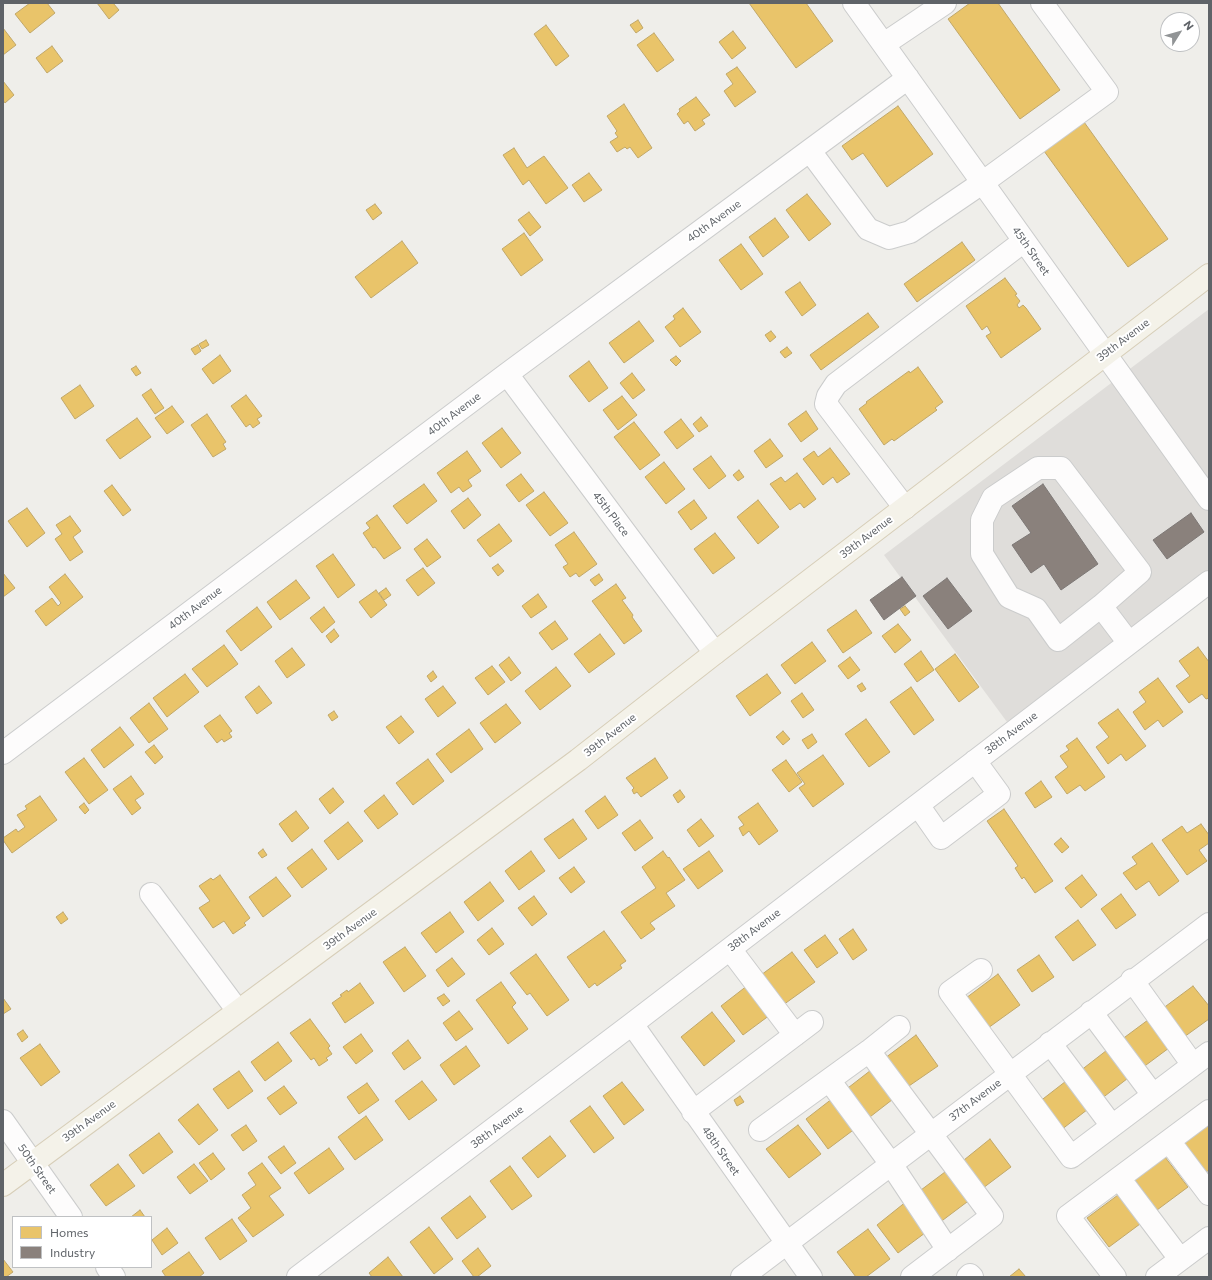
<!DOCTYPE html>
<html>
<head>
<meta charset="utf-8">
<style>
	body { margin:0 }
	#map { position:relative; width:1212px; height:1280px; overflow:hidden; background:#efeeea; font-family:Commissioner,sans-serif }
	canvas { display:block }
	.frame { position:absolute; inset:0; border:4px solid #5f6368; pointer-events:none }
	.legend { position:absolute; left:12px; top:1216px; width:140px; height:52px; box-sizing:border-box; background:#fff; border:1px solid #bfc1c3; margin:0; padding:5px 7px; list-style:none; font-size:12px; color:#5f6368 }
	.legend li { display:flex; align-items:center; gap:8px; height:20px }
	.legend b { width:20px; border:1px solid #bfc1c3 }
	.north { position:absolute; left:1160px; top:12px; width:40px; height:40px; box-sizing:border-box; background:#fff; border:1px solid #bfc1c3; border-radius:50%; rotate:53deg; font-size:11px; font-weight:700; line-height:16px; text-align:center; color:#5f6368 }
	.north::after { content:''; display:block; margin:auto; width:14px; height:18px; background:#919496; clip-path:polygon(50% 0,100% 100%,50% 72%,0 100%) }
</style>
</head>
<body>
<div id="map">
<canvas width="1212" height="1280"></canvas>
<div class="frame"></div>
<ul class="legend">
<li><b style="height:11px;background:#e9c46a"></b>Homes</li>
<li><b style="height:11px;background:#8a817c"></b>Industry</li>
</ul>
<div class="north">N</div>
</div>
<script>
const context = document.querySelector('canvas').getContext('2d');
context.lineJoin = 'round';
function paint(path, color) { context.fillStyle = color; context.fill(path, 'evenodd'); }
const poly = rows => new Path2D(rows.map(r => 'M' + r).join(''));
function trace(path, color, width, dash) { context.strokeStyle = color; context.lineWidth = width; context.lineCap = dash ? 'butt' : 'round'; context.setLineDash(dash || []); context.stroke(path); }
function drawText(font, color, halo, rows, align = 'center') {
  context.font = font + ' Commissioner,sans-serif'; context.lineWidth = 4; context.setLineDash([]); context.textBaseline = 'middle'; context.strokeStyle = halo; context.fillStyle = color; for (const [text, x, y, turn = 0] of rows) {
    context.save(); context.translate(x, y); context.rotate((+turn || 0) * Math.PI / 180); context.textAlign = isNaN(turn) ? turn : align; if (halo) context.strokeText(text, 0, 0); context.fillText(text, 0, 0); context.restore();
  }
}
const industrial = poly([
	[1209,309,1209,569,1007,722,884,555]
]);
const homes = poly([
	[30,3,47,3,55,13,30,33,15,14,30,3],
	[97,3,113,3,119,10,109,19,97,3],
	[749,3,806,3,833,41,796,68,749,3],
	[970,3,998,3,1060,90,1020,119,948,19,970,3],
	[638,20,643,28,636,33,630,25,638,20],
	[546,25,569,56,556,66,534,34,546,25],
	[3,28,16,45,3,55,3,28],
	[733,31,746,48,732,59,719,42,733,31],
	[654,33,674,60,657,72,637,45,654,33],
	[52,46,63,61,47,73,36,58,52,46],
	[737,67,756,92,735,107,724,91,733,84,726,74,737,67],
	[3,81,14,95,5,103,3,100,3,81],
	[696,97,710,115,702,120,705,124,695,131,688,121,684,124,677,114,680,111,679,109,696,97],
	[624,104,652,148,638,158,630,147,627,149,625,147,617,152,610,142,618,137,615,133,617,131,607,116,624,104],
	[898,106,933,154,887,187,863,153,852,160,842,146,898,106],
	[1084,122,1168,239,1128,267,1044,151,1084,122],
	[514,148,527,168,544,156,568,188,546,204,529,180,523,185,503,155,514,148],
	[589,173,602,190,584,202,572,185,589,173],
	[807,194,831,224,809,241,786,210,807,194],
	[375,204,382,213,373,220,366,210,375,204],
	[529,212,541,227,530,236,518,220,529,212],
	[775,218,789,237,763,257,749,237,775,218],
	[524,233,543,260,521,276,502,249,524,233],
	[402,241,418,263,371,298,355,277,402,241],
	[962,242,975,260,917,302,904,284,962,242],
	[741,244,763,274,741,290,719,260,741,244],
	[1005,278,1017,294,1015,295,1020,301,1017,305,1019,308,1023,305,1026,308,1041,329,1001,358,986,336,991,333,987,326,982,330,966,306,1005,278],
	[800,282,816,305,802,316,785,292,800,282],
	[683,308,701,332,680,347,665,327,675,319,673,316,683,308],
	[868,313,879,327,821,370,810,355,868,313],
	[639,321,654,341,624,363,609,343,639,321],
	[771,331,776,337,770,342,765,335,771,331],
	[206,340,209,345,202,349,199,344,206,340],
	[198,345,201,351,195,355,191,349,198,345],
	[787,347,792,353,785,358,780,352,787,347],
	[220,355,231,371,213,384,202,369,220,355],
	[676,356,681,361,676,366,670,360,676,356],
	[589,361,608,388,589,402,569,376,589,361],
	[136,366,141,373,136,376,131,369,136,366],
	[918,367,943,402,935,408,937,410,894,441,892,439,884,445,859,409,867,403,866,402,909,371,910,373,918,367],
	[632,373,645,390,633,399,620,383,632,373],
	[80,385,94,406,75,419,61,398,80,385],
	[151,389,164,408,155,414,142,395,151,389],
	[246,395,262,416,257,419,260,423,253,428,250,424,246,427,231,406,246,395],
	[622,396,637,415,618,430,603,410,622,396],
	[172,406,184,422,167,434,155,418,172,406],
	[806,411,818,429,801,442,788,424,806,411],
	[207,414,226,442,223,444,226,449,213,457,191,425,207,414],
	[701,417,708,426,699,432,693,424,701,417],
	[137,418,151,437,120,459,106,440,137,418],
	[681,419,694,436,677,449,664,432,681,419],
	[634,422,660,455,640,470,614,437,634,422],
	[502,428,521,453,501,468,482,443,502,428],
	[770,439,783,456,766,468,754,451,770,439],
	[830,448,850,474,837,483,833,477,823,485,803,459,814,451,818,457,830,448],
	[467,451,481,471,468,480,472,486,463,492,459,487,451,493,437,473,467,451],
	[711,456,726,476,709,489,693,469,711,456],
	[664,462,685,489,666,504,645,477,664,462],
	[739,470,744,477,738,481,733,475,739,470],
	[797,473,816,499,804,508,800,503,790,510,770,484,781,477,785,482,797,473],
	[521,474,534,491,519,502,506,485,521,474],
	[424,484,437,501,407,524,393,506,424,484],
	[112,485,131,510,123,516,104,491,112,485],
	[544,492,568,523,550,536,526,505,544,492],
	[468,498,481,515,464,529,451,511,468,498],
	[694,500,707,518,691,530,678,512,694,500],
	[758,500,779,527,758,544,737,517,758,500],
	[27,508,45,533,27,547,8,521,27,508],
	[377,515,401,548,384,559,375,547,373,548,363,533,370,528,366,523,377,515],
	[70,516,81,531,73,537,83,552,70,561,55,539,62,534,56,525,70,516],
	[499,524,512,541,490,557,477,540,499,524],
	[574,532,597,564,579,577,576,573,570,577,563,567,568,564,555,545,574,532],
	[715,533,735,558,713,574,694,549,715,533],
	[427,539,441,557,427,567,414,549,427,539],
	[333,554,355,585,338,598,316,566,333,554],
	[498,564,504,571,498,576,492,568,498,564],
	[423,568,435,583,418,596,406,580,423,568],
	[3,573,15,588,3,597,3,573],
	[65,574,83,597,46,626,35,611,52,598,58,606,61,603,49,587,65,574],
	[599,574,603,580,595,586,590,580,599,574],
	[296,580,310,598,280,620,267,602,296,580],
	[616,584,626,598,622,600,633,615,632,617,642,631,624,644,592,601,616,584],
	[386,588,391,595,384,600,379,593,386,588],
	[376,590,387,605,371,618,359,602,376,590],
	[538,594,547,607,531,618,522,606,538,594],
	[905,606,910,612,905,616,900,609,905,606],
	[257,607,272,627,241,651,226,631,257,607],
	[324,607,335,622,322,633,310,618,324,607],
	[856,610,872,633,843,653,827,630,856,610],
	[555,621,568,639,552,650,539,633,555,621],
	[898,624,911,640,895,653,882,636,898,624],
	[334,629,339,636,331,643,326,636,334,629],
	[600,634,615,654,589,673,574,654,600,634],
	[812,642,826,661,795,684,781,665,812,642],
	[224,645,238,664,207,687,192,669,224,645],
	[1198,647,1209,662,1209,698,1206,699,1202,694,1189,703,1176,686,1190,676,1179,661,1198,647],
	[292,648,305,665,287,678,275,661,292,648],
	[921,651,934,670,917,682,904,664,921,651],
	[955,654,979,687,959,702,935,669,955,654],
	[509,657,521,673,511,681,499,665,509,657],
	[850,657,860,670,848,679,838,666,850,657],
	[492,666,505,682,488,695,475,678,492,666],
	[556,667,571,686,540,710,525,691,556,667],
	[433,671,437,677,431,682,427,676,433,671],
	[185,674,199,692,167,717,153,698,185,674],
	[767,674,781,693,750,716,736,696,767,674],
	[1158,678,1183,712,1163,727,1158,720,1145,730,1133,712,1146,702,1139,692,1158,678],
	[862,683,866,689,861,692,857,686,862,683],
	[259,686,272,703,257,714,245,697,259,686],
	[443,686,456,703,438,717,425,699,443,686],
	[911,687,934,720,914,735,890,702,911,687],
	[802,693,814,710,803,718,791,701,802,693],
	[149,703,168,729,149,743,130,718,149,703],
	[506,704,521,723,495,743,480,723,506,704],
	[1118,709,1146,746,1126,761,1121,754,1108,764,1096,747,1109,737,1098,723,1118,709],
	[334,711,338,717,332,721,328,715,334,711],
	[220,715,232,731,229,733,232,737,224,742,222,739,217,743,204,726,220,715],
	[401,716,414,732,399,744,386,727,401,716],
	[866,719,890,752,869,767,845,734,866,719],
	[120,727,134,745,104,768,91,750,120,727],
	[469,729,483,749,451,773,436,754,469,729],
	[783,731,790,739,783,745,776,737,783,731],
	[812,734,817,742,808,749,802,740,812,734],
	[1077,738,1105,777,1085,791,1080,785,1067,794,1055,777,1068,767,1060,756,1069,750,1066,746,1077,738],
	[154,745,163,757,155,764,145,752,154,745],
	[823,755,844,784,813,807,799,788,805,784,797,773,823,755],
	[84,758,108,790,89,804,65,772,84,758],
	[655,758,668,778,641,797,637,792,634,794,632,790,634,788,626,778,655,758],
	[428,759,444,781,413,805,396,783,428,759],
	[786,760,802,782,789,792,772,770,786,760],
	[131,776,144,794,135,800,141,808,132,815,113,789,131,776],
	[1041,781,1052,797,1035,808,1025,793,1041,781],
	[333,788,344,802,330,814,319,799,333,788],
	[680,790,685,797,678,803,673,795,680,790],
	[384,795,398,814,378,829,364,811,384,795],
	[40,796,57,820,12,853,3,840,3,838,16,829,18,832,25,827,17,815,27,809,25,806,40,796],
	[605,796,618,815,598,829,585,811,605,796],
	[84,803,89,810,85,814,79,807,84,803],
	[758,803,778,831,759,845,749,831,743,836,739,828,744,825,738,817,758,803],
	[1004,809,1053,881,1035,893,1024,877,1022,879,1015,868,1018,866,987,821,1004,809],
	[296,811,309,828,292,842,279,824,296,811],
	[573,819,587,839,559,859,544,839,573,819],
	[701,819,714,836,699,847,687,830,701,819],
	[640,820,653,838,635,851,622,833,640,820],
	[348,822,363,841,338,860,324,841,348,822],
	[1201,824,1209,835,1209,843,1199,850,1207,861,1187,875,1162,840,1182,826,1187,833,1201,824],
	[1061,838,1069,847,1062,853,1054,844,1061,838],
	[1152,843,1179,881,1159,896,1149,881,1136,890,1123,873,1137,864,1132,857,1152,843],
	[263,849,267,855,262,858,258,853,263,849],
	[312,849,327,869,302,888,287,868,312,849],
	[531,851,545,871,519,890,505,871,531,851],
	[663,851,668,858,669,857,685,880,666,893,675,906,650,923,655,929,641,939,621,912,656,888,642,867,663,851],
	[709,851,723,871,698,889,683,869,709,851],
	[574,867,585,882,571,893,559,878,574,867],
	[220,875,250,918,244,923,246,925,233,934,224,921,213,928,199,908,210,901,199,886,211,878,213,880,220,875],
	[1082,875,1097,895,1081,908,1065,888,1082,875],
	[276,877,291,896,263,917,249,897,276,877],
	[490,882,504,901,478,921,464,902,490,882],
	[1121,894,1136,915,1116,929,1101,909,1121,894],
	[534,896,547,914,532,926,518,908,534,896],
	[63,912,68,919,61,924,56,917,63,912],
	[450,912,464,932,436,953,421,933,450,912],
	[1078,920,1096,945,1073,961,1055,937,1078,920],
	[492,928,504,944,489,955,477,940,492,928],
	[853,929,867,950,853,960,839,939,853,929],
	[604,931,626,961,620,965,622,968,597,986,595,983,589,988,567,957,604,931],
	[825,935,838,953,817,968,804,950,825,935],
	[405,947,426,976,404,992,383,962,405,947],
	[792,952,815,982,783,1005,761,975,792,952],
	[536,954,569,1000,547,1016,530,993,527,995,510,973,536,954],
	[1039,955,1054,977,1032,992,1017,970,1039,955],
	[452,958,465,974,448,987,436,970,452,958],
	[998,974,1020,1005,988,1028,966,998,998,974],
	[501,982,516,1003,512,1007,528,1029,508,1044,476,1000,501,982],
	[752,982,774,1012,743,1035,721,1006,752,982],
	[360,983,374,1003,345,1023,332,1003,342,996,340,995,347,990,348,992,360,983],
	[1193,986,1209,1006,1209,1019,1184,1037,1162,1009,1193,986],
	[444,994,450,1001,443,1006,437,998,444,994],
	[3,998,11,1009,3,1014,3,998],
	[459,1011,473,1029,456,1041,443,1023,459,1011],
	[712,1012,735,1041,704,1066,681,1037,712,1012],
	[1152,1017,1173,1045,1142,1068,1121,1040,1152,1017],
	[310,1019,330,1046,328,1048,332,1054,326,1058,328,1060,319,1066,314,1058,311,1060,290,1033,310,1019],
	[23,1030,28,1037,22,1042,17,1034,23,1030],
	[361,1034,373,1051,356,1064,343,1047,361,1034],
	[916,1035,938,1066,906,1088,885,1058,916,1035],
	[408,1040,421,1058,404,1070,392,1053,408,1040],
	[278,1042,292,1061,265,1081,251,1062,278,1042],
	[40,1044,60,1072,41,1086,20,1058,40,1044],
	[466,1046,480,1066,454,1085,440,1065,466,1046],
	[1111,1047,1132,1075,1101,1099,1080,1071,1111,1047],
	[875,1067,897,1096,866,1120,844,1091,875,1067],
	[239,1071,253,1091,228,1109,213,1089,239,1071],
	[1070,1078,1092,1106,1061,1130,1039,1102,1070,1078],
	[422,1081,437,1100,409,1120,395,1101,422,1081],
	[622,1082,644,1110,624,1125,603,1096,622,1082],
	[367,1083,379,1100,359,1114,347,1097,367,1083],
	[284,1086,297,1103,280,1115,267,1098,284,1086],
	[837,1095,860,1125,828,1149,806,1119,837,1095],
	[740,1096,744,1102,737,1106,734,1100,740,1096],
	[198,1104,218,1130,199,1145,178,1120,198,1104],
	[590,1106,614,1138,594,1153,570,1121,590,1106],
	[366,1116,383,1140,355,1160,338,1137,366,1116],
	[1209,1124,1209,1170,1206,1172,1184,1143,1209,1124],
	[246,1125,257,1141,243,1151,231,1135,246,1125],
	[798,1125,821,1154,789,1178,766,1149,798,1125],
	[159,1133,173,1152,143,1174,129,1155,159,1133],
	[550,1136,566,1156,538,1178,522,1158,550,1136],
	[990,1139,1011,1167,979,1191,959,1164,990,1139],
	[284,1146,296,1163,281,1174,268,1157,284,1146],
	[329,1148,344,1169,309,1194,294,1173,329,1148],
	[213,1153,225,1169,211,1180,199,1163,213,1153],
	[1165,1157,1188,1187,1157,1210,1135,1180,1165,1157],
	[262,1163,281,1188,269,1196,284,1215,253,1237,238,1218,251,1208,242,1195,256,1185,248,1173,262,1163],
	[118,1164,135,1186,106,1206,90,1185,118,1164],
	[194,1164,208,1181,190,1194,177,1177,194,1164],
	[510,1166,532,1196,512,1210,490,1181,510,1166],
	[949,1169,971,1199,939,1223,917,1193,949,1169],
	[1118,1195,1140,1224,1109,1247,1087,1218,1118,1195],
	[470,1196,486,1217,457,1239,441,1218,470,1196],
	[907,1201,929,1230,898,1253,877,1225,907,1201],
	[140,1210,145,1217,131,1217,140,1210],
	[232,1219,247,1241,220,1260,205,1238,232,1219],
	[429,1227,453,1259,434,1274,410,1242,429,1227],
	[167,1228,178,1243,162,1255,152,1240,167,1228],
	[868,1229,890,1259,866,1277,856,1277,837,1252,868,1229],
	[478,1248,491,1266,477,1277,474,1277,462,1261,478,1248],
	[189,1252,204,1273,199,1277,166,1277,162,1271,189,1252],
	[388,1257,403,1277,372,1277,369,1273,388,1257],
	[3,1259,13,1272,6,1277,3,1277,3,1259],
	[1019,1269,1026,1277,1009,1277,1019,1269]
]);
const industry = poly([
	[1043,484,1098,564,1061,590,1044,564,1031,573,1012,545,1031,533,1012,506,1043,484],
	[1191,513,1204,532,1167,559,1153,540,1191,513],
	[902,577,916,596,884,620,870,600,902,577],
	[947,578,972,611,948,629,923,596,947,578]
]);
const minor = poly([
	[854,3,1209,499],
	[884,44,945,3],
	[810,151,868,229,889,238,910,232,982,183,1107,92,1042,3],
	[507,374,715,653],
	[905,508,826,404,828,396,836,384,1024,241],
	[1101,606,1058,640,1036,609,1009,597,982,554,982,520,993,498,1038,468,1061,468,1140,572,1101,606,1129,643],
	[3,753,507,374,908,78],
	[918,805,941,838,999,794,975,761],
	[151,894,238,1011],
	[730,949,795,1035],
	[981,970,950,992,1071,1157,1209,1053],
	[1132,980,1193,1065],
	[1091,1012,1153,1095],
	[632,1024,811,1277],
	[1050,1043,1112,1126],
	[869,1051,992,1216,912,1277],
	[829,1080,891,1164,948,1250],
	[693,1112,812,1022],
	[3,1121,71,1217],
	[760,1130,869,1051,899,1027],
	[1169,1141,1209,1194],
	[1119,1178,1180,1259],
	[107,1267,114,1277],
	[298,1277,632,1024,1209,582],
	[742,1277,1209,924],
	[968,1277,970,1275,972,1277],
	[1115,1277,1068,1216,1209,1111],
	[1157,1277,1209,1238]
]);
const major = poly([
	[3,1185,578,760,715,653,1209,275]
]);
const streetNames = [
	["40th Avenue",714,221,-36],
	["45th Street",1031,251,55],
	["39th Avenue",1123,340,-37],
	["40th Avenue",454,414,-37],
	["45th Place",611,514,53],
	["39th Avenue",866,537,-37],
	["40th Avenue",195,608,-37],
	["38th Avenue",1011,733,-37],
	["39th Avenue",610,735,-38],
	["39th Avenue",350,929,-36],
	["38th Avenue",754,930,-37],
	["37th Avenue",975,1100,-37],
	["39th Avenue",89,1121,-36],
	["38th Avenue",497,1127,-37],
	["48th Street",721,1151,55],
	["50th Street",37,1169,55]
];
paint(industrial, '#dfddda');
paint(homes, '#e9c46a');
trace(homes, '#c0a769', 1);
paint(industry, '#8a817c');
trace(industry, '#7d7876', 1);
trace(minor, '#cbcccc', 24);
trace(major, '#d7ceb8', 24);
trace(minor, '#fdfcfc', 22);
trace(major, '#f4f2e9', 22);
drawText('11px', '#5f6368', '#fff', streetNames);
</script>
</body>
</html>
